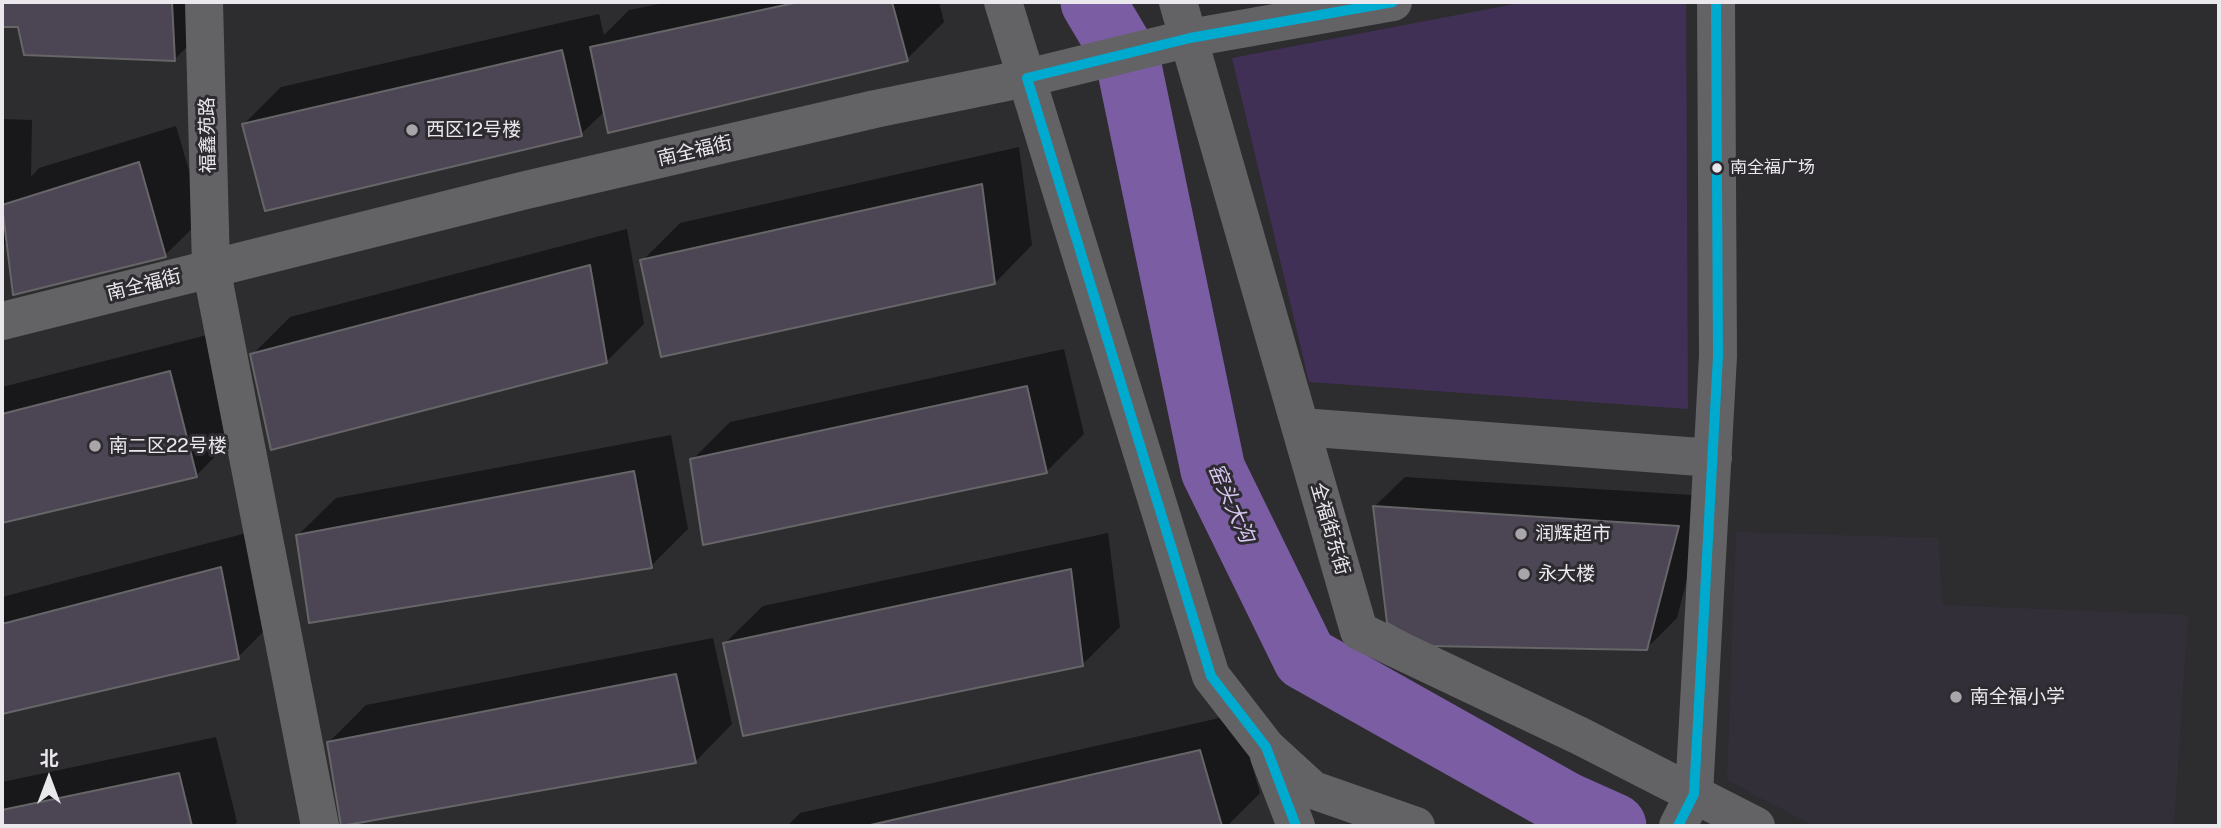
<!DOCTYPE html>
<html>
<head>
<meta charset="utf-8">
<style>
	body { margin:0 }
	#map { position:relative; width:2221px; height:828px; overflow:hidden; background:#2d2c2f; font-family:"Public Sans","Noto Sans SC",sans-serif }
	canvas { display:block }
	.frame { position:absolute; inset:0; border:4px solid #eae8ec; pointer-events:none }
	.north { position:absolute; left:14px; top:744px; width:70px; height:70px; -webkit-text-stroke:5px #2d2b30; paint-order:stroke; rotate:0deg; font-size:19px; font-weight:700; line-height:28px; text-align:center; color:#eae8ec }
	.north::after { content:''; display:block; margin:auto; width:24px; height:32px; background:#eae8ec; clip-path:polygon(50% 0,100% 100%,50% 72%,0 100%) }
</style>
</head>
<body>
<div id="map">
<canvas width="2221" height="828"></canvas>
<div class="frame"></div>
<div class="north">北</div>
</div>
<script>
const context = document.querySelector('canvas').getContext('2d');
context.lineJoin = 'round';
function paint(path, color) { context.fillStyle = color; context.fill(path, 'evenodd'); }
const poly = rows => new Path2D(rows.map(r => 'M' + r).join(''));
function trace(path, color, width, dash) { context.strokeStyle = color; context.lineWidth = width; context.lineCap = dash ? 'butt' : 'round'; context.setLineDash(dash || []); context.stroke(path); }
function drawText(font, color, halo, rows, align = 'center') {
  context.font = font + ' "Public Sans","Noto Sans SC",sans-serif'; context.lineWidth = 6; context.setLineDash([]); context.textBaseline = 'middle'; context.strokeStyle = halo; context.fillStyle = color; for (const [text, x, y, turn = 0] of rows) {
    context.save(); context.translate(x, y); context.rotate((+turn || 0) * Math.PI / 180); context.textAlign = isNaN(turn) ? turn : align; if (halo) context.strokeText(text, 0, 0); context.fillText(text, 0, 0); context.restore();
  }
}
const built = poly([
	[1736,532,1938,538,1943,605,2188,615,2174,826,1814,826,1727,780]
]);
const green = poly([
	[1525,2,1686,2,1688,409,1309,382,1232,58]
]);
const shadow = poly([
	[2,2,211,2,212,21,175,59,19,25,2,26],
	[669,2,939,2,944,22,907,59,605,111,581,134,244,124,281,87,599,14,604,35,629,10],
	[2,119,32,120,31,177,39,168,176,126,203,218,165,255,7,242,2,247],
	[1019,147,1032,245,995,283,642,261,680,223],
	[627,229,644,324,606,362,252,355,290,317],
	[207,335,233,438,196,476,2,522,2,387],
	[1064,349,1084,434,1047,471,704,543,692,460,730,422],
	[671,435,688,529,651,566,298,535,336,498],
	[1405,477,1708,496,1677,618,1647,648,1375,506],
	[258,530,275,620,238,657,2,713,2,597],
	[1108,533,1120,627,1082,665,725,643,763,606],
	[713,638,732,724,695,762,328,743,366,705],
	[1237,714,1260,793,1227,826,787,826,800,813],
	[216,737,237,822,233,826,2,826,2,782]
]);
const river = poly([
	[1093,2,1128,61,1213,470,1305,658,1567,805,1614,826]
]);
const building = poly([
	[2,2,172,2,175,61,24,55,18,27,2,27,2,2],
	[799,2,892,2,908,61,608,133,590,47,799,2],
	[562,50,582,136,265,211,242,124,562,50],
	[139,162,166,257,13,295,2,205,139,162],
	[982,184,995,284,661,357,640,260,982,184],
	[590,265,607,363,271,450,250,354,590,265],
	[170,371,197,477,2,523,2,414,170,371],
	[1027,386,1047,473,703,545,690,459,1027,386],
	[634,471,652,568,309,623,296,535,634,471],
	[1373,506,1679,526,1647,650,1429,646,1387,623,1373,506],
	[221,567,239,659,2,714,2,624,221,567],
	[1071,569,1083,666,743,736,723,643,1071,569],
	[676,674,696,763,341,826,327,742,676,674],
	[1200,750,1222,826,866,826,1200,750],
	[179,773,192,826,2,826,2,810,179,773]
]);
const minor = poly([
	[204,2,211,267,320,826],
	[1003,2,1211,676,1266,747,1313,790,1416,826],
	[1178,2,1359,631,1580,736,1756,826],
	[1301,427,1713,458],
	[1269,756,1296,826],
	[1678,826,1694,794,1718,356,1716,2]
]);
const tertiary = poly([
	[2,321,526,190,875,109,1027,78,1190,38,1393,2]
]);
const bus1 = poly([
	[1296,826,1266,747,1211,676,1027,78,1190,38,1393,2],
	[1678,826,1694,794,1718,356,1716,2]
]);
const markers = [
	[412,130,7,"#a8a6aa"],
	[1717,168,6,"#eae8ec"],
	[95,446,7,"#a8a6aa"],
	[1521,534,7,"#a8a6aa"],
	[1524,574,7,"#a8a6aa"],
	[1956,697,7,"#a8a6aa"]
];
const busNames = [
	["南全福广场",1730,168]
];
const poiNames = [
	["西区12号楼",426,130],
	["南二区22号楼",109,446],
	["润辉超市",1535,534],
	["永大楼",1538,574],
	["南全福小学",1970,697]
];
const streetNames = [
	["福鑫苑路",208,135,-91],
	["南全福街",695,151,-13],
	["南全福街",144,285,-14],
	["全福街东街",1330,529,74]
];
const waterNames = [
	["窑头大沟",1231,503,66]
];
paint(built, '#332f39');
paint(green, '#403056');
paint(shadow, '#0007');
trace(river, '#7b5da3', 65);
paint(building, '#4c4554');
trace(building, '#666568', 2);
trace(minor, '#636365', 38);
trace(tertiary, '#636365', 38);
trace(bus1, '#00a9ce', 10);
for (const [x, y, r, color] of markers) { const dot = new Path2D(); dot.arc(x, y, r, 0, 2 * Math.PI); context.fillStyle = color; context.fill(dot); trace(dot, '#2d2b30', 2.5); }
drawText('17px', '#eae8ec', '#2d2b30', busNames, 'left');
drawText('19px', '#eae8ec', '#2d2b30', poiNames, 'left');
drawText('19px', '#eae8ec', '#2d2b30', streetNames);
drawText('italic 21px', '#d6c6f0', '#2d2b30', waterNames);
</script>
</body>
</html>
